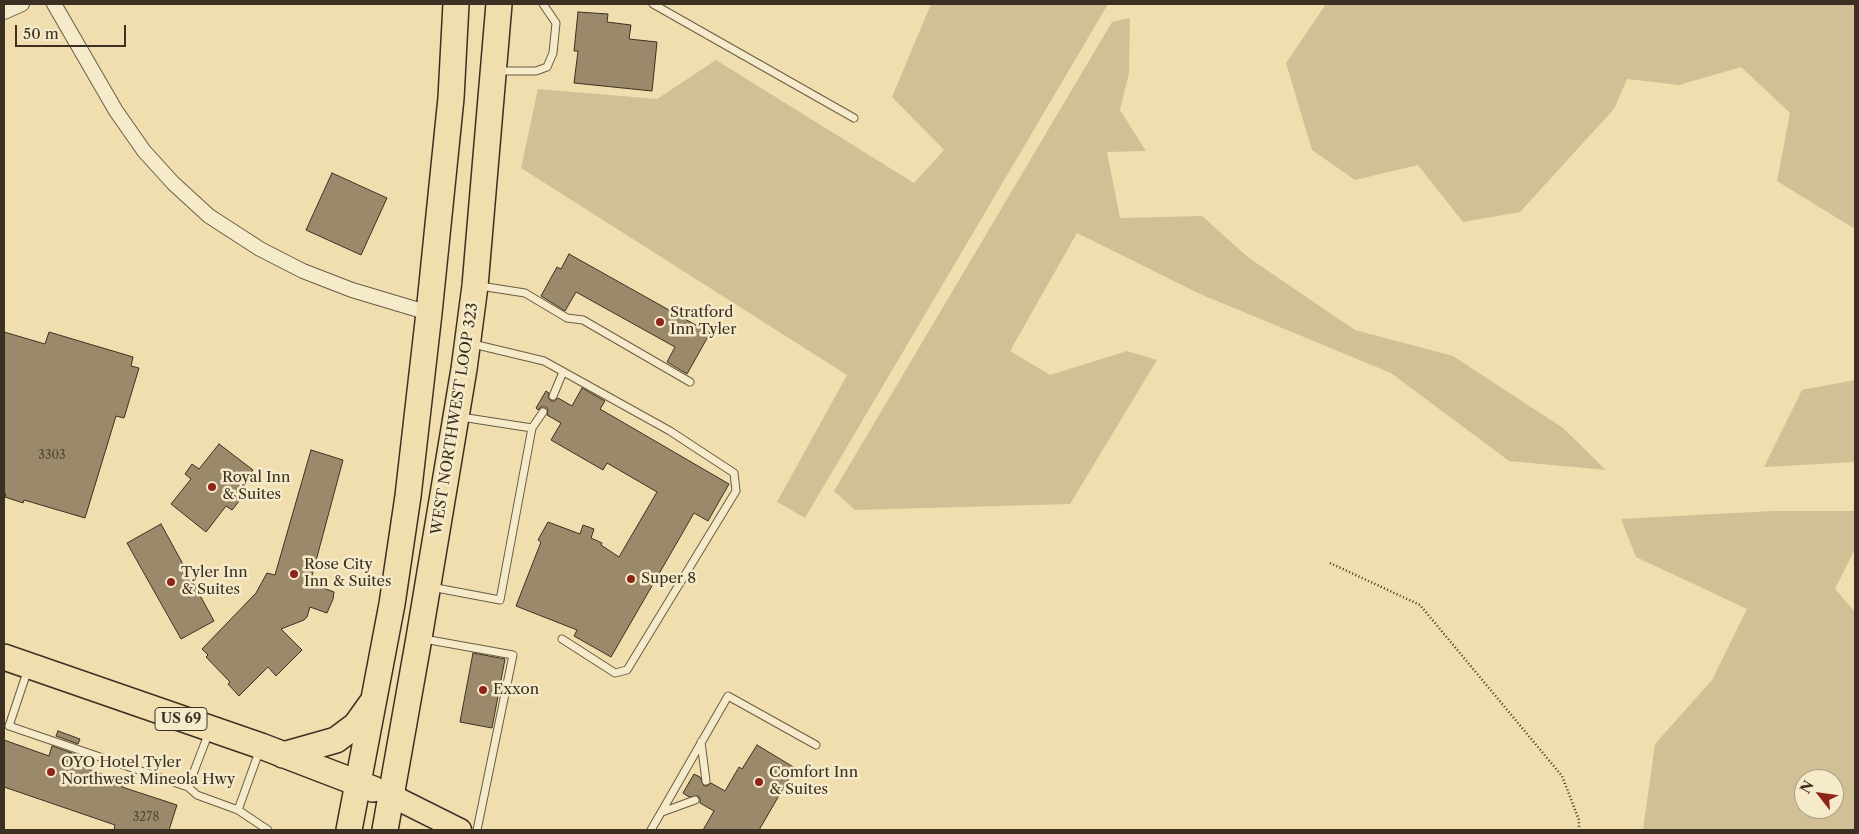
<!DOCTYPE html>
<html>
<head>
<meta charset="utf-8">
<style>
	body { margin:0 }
	#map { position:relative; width:1859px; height:834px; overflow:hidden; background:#f0deae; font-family:"Libre Caslon Text",serif }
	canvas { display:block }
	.frame { position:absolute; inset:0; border:5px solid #3c3022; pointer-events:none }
	.north { position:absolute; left:1794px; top:769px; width:50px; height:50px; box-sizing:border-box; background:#f5eaca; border:1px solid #aba087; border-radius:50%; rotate:300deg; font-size:14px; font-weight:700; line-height:20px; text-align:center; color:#3c3022 }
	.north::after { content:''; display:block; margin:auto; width:18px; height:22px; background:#8f2418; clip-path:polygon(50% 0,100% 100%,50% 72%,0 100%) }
	.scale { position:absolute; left:15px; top:25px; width:111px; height:22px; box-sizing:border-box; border:2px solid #3c3022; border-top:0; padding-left:6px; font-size:15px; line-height:18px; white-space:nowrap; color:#3c3022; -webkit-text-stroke:4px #f5eaca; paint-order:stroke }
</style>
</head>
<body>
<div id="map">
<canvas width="1859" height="834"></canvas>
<div class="frame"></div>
<div class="north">N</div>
<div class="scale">50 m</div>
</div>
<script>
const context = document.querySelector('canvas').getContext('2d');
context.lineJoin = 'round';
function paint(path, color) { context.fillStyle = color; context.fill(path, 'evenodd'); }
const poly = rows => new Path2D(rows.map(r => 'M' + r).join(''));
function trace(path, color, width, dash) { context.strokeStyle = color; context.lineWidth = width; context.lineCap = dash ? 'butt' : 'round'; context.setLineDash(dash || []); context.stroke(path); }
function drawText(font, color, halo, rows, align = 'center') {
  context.font = font + ' "Libre Caslon Text",serif'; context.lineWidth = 5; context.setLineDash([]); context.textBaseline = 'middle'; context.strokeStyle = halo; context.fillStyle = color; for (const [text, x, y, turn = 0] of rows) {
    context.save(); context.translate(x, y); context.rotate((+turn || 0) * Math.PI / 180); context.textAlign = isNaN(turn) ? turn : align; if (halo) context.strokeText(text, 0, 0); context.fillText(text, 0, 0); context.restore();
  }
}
const green = poly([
	[931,4,1108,4,805,518,777,502,847,375,521,168,538,89,657,99,716,60,914,183,944,150,892,97],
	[1326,4,1855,4,1855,229,1777,181,1790,113,1741,67,1679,85,1627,79,1614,109,1520,212,1463,222,1418,165,1355,180,1312,150,1286,63],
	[1130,18,1129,73,1120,110,1146,151,1107,152,1120,218,1202,216,1249,258,1355,330,1453,356,1563,428,1606,470,1509,461,1391,373,1200,294,1077,233,1010,351,1050,375,1127,351,1157,360,1070,504,855,510,834,491,1112,22],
	[1855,380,1855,462,1764,467,1802,390],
	[1772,511,1855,511,1855,549,1835,589,1855,612,1855,830,1643,830,1655,744,1712,680,1747,609,1636,557,1621,519],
	[1804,779,1834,779,1834,809,1804,809]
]);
const building = poly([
	[578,12,608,14,607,22,631,25,629,39,657,42,652,91,574,83,578,51,574,51,578,12],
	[332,173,387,198,361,255,306,230,332,173],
	[569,254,710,333,687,374,667,362,675,347,576,292,565,311,541,296,557,267,561,269,569,254],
	[4,332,45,344,49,332,133,357,131,366,139,368,124,418,116,416,85,518,24,500,23,503,5,497,6,494,4,494,4,332],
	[582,388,605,401,600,409,729,484,708,521,694,513,611,657,574,636,577,630,516,606,541,542,538,540,548,522,580,534,583,525,594,529,591,538,602,543,601,545,619,557,657,492,607,463,603,470,551,440,561,423,547,415,548,410,546,407,541,407,538,410,536,408,546,391,549,393,548,397,551,401,554,401,558,398,572,406,582,388],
	[219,444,253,470,234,495,240,500,232,510,226,506,206,532,171,504,191,479,185,474,192,464,199,469,219,444],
	[311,450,343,460,310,583,334,592,333,599,327,613,310,607,307,617,304,620,281,629,302,650,276,676,268,667,239,696,228,684,230,682,206,657,208,655,202,649,256,593,267,573,275,575,311,450],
	[161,524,214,621,181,639,127,543,161,524],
	[473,653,505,659,492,728,460,722,473,653],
	[58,731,80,739,78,744,56,736,58,731],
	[4,740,49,756,52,746,75,754,72,763,124,782,122,787,177,805,169,830,114,830,115,825,4,787,4,740],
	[757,745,795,768,759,830,703,830,714,811,700,803,700,799,698,796,689,797,683,793,694,774,700,777,704,786,707,786,711,783,725,791,739,767,742,769,757,745]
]);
const path = poly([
	[1330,563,1420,605,1562,776,1579,820,1579,830]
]);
const lane = poly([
	[653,4,854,118],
	[497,71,536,71,547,67,553,53,556,23,543,4],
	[480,286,525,293,567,318,583,320,690,382],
	[473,344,544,361,670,431,734,473,736,491,627,670,615,673,562,639],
	[553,396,563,372],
	[532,428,543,412],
	[431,587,500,600,532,428,461,417],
	[424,639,513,655,477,830],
	[28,669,9,726,188,787,209,732],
	[701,742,706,781],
	[188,787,197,795,238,810,268,830],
	[238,810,260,749],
	[662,812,695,800],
	[651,830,728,696,816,745]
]);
const street = poly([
	[54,4,116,111,144,151,173,183,209,216,260,249,303,271,352,290,429,313],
	[4,12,22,4]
]);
const primary = poly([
	[390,795,460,830]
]);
const highway = poly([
	[4,657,261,746,373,789],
	[283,755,336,740,356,725,371,704],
	[349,830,392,604,408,496,429,313,451,98,456,4],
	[385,830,419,638,464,369,475,286,499,4]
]);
const markers = [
	[660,322,5,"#8f2418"],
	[212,487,5,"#8f2418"],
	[294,574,5,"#8f2418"],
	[631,579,5,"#8f2418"],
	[171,582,5,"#8f2418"],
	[483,690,5,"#8f2418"],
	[51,772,5,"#8f2418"],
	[759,782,5,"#8f2418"]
];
const numberNames = [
	["3303",52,456],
	["3278",146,818]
];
const shields = [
	[181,719,52]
];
const shieldNames = [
	["US 69",181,719]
];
const poiNames = [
	["Stratford",670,313],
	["Inn Tyler",670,330],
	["Royal Inn",222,478],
	["& Suites",222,495],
	["Rose City",304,565],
	["Inn & Suites",304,582],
	["Tyler Inn",181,573],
	["& Suites",181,590],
	["Super 8",641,579],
	["Exxon",493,690],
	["OYO Hotel Tyler",61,763],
	["Northwest Mineola Hwy",61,780],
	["Comfort Inn",769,773],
	["& Suites",769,790]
];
const streetNames = [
	["WEST NORTHWEST LOOP 323",455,419,-81]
];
paint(green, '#d1c096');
paint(building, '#9a8a6b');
trace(building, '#3c3022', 1);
trace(lane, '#695c45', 9);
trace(street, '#695c45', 16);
trace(primary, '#3c3022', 25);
trace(highway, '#3c3022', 28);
trace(path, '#3c3022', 2.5, [1, 2.5]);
trace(lane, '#f5eaca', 7);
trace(street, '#f5eaca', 14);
trace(primary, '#f0deae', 22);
trace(highway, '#f0deae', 25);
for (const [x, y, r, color] of markers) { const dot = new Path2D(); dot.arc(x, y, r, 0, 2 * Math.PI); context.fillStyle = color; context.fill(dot); trace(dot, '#f5eaca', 2); }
drawText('12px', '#544634', null, numberNames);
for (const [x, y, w] of shields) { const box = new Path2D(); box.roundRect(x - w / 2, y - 11.5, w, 23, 4); context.fillStyle = '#f5eaca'; context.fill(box); trace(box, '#3c3022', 1); }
drawText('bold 14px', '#3c3022', null, shieldNames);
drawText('15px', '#3c3022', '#f5eaca', poiNames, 'left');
drawText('15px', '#3c3022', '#f5eaca', streetNames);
</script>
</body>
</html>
